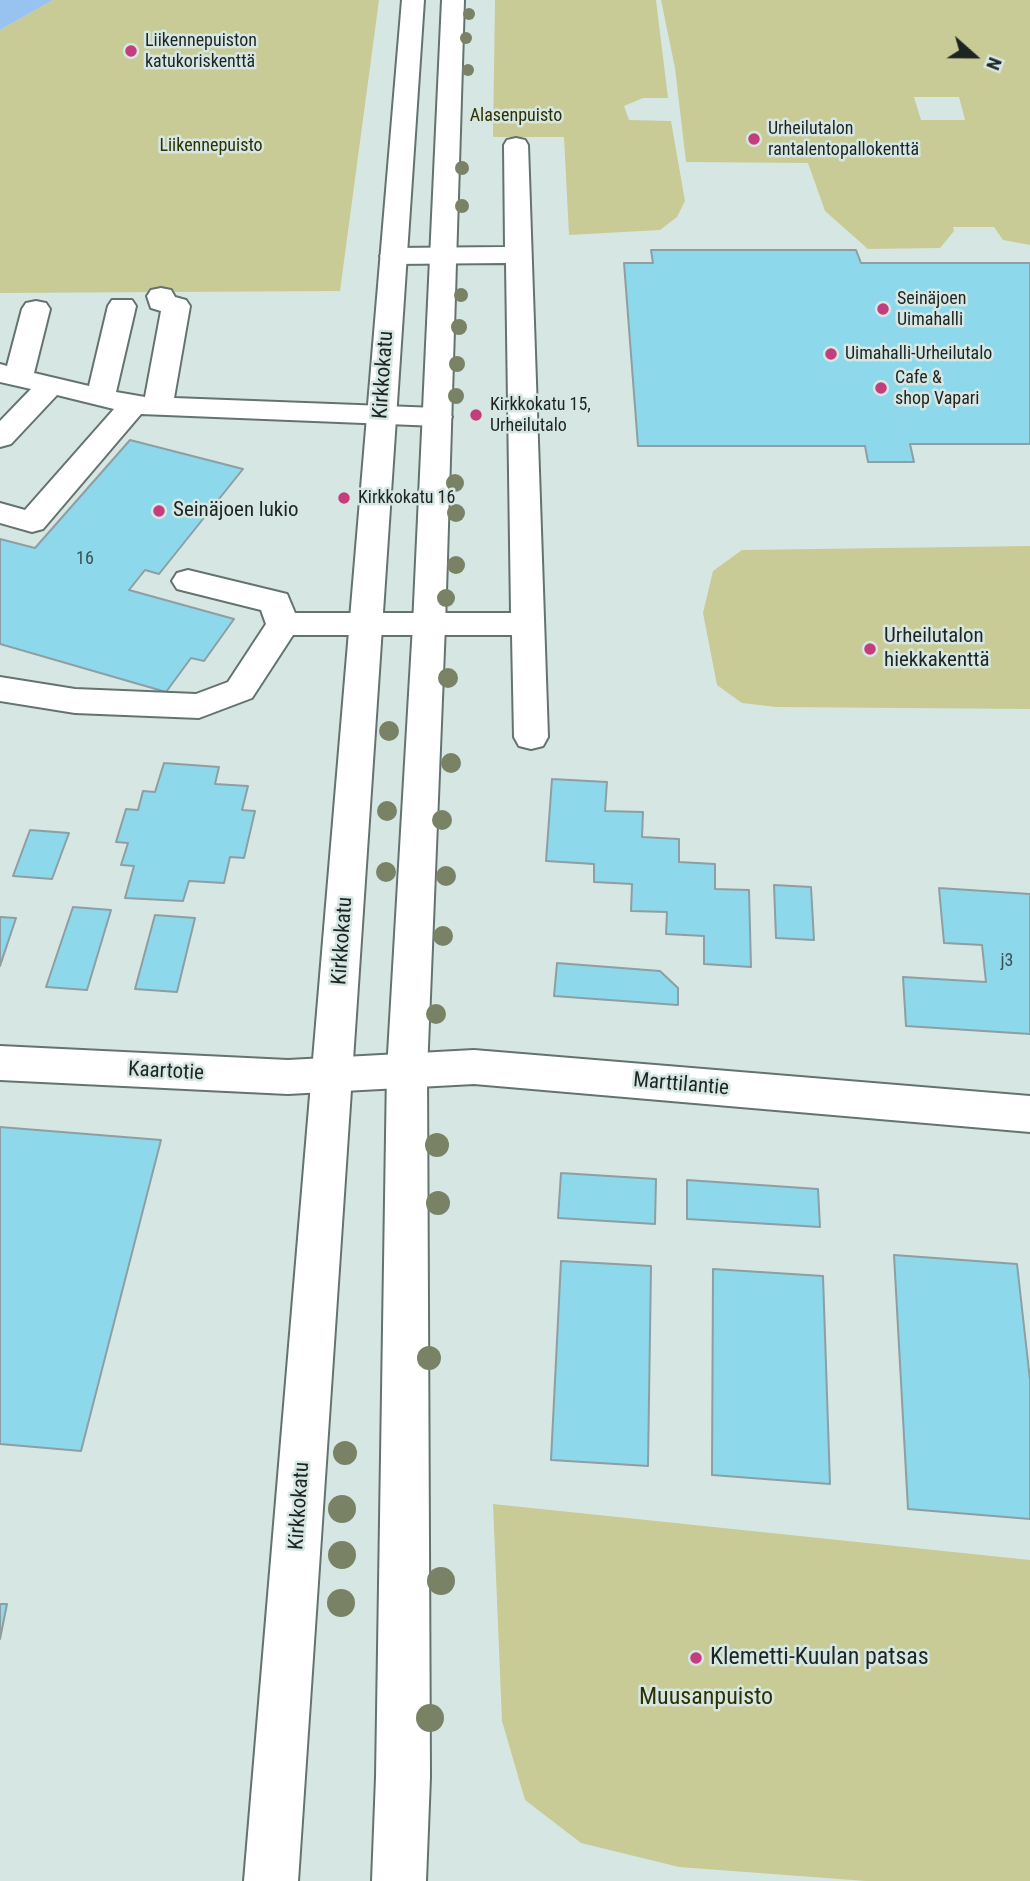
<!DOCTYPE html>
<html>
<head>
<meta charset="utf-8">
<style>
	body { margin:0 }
	#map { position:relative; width:1030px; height:1881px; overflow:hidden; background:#d6e7e3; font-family:"Roboto Condensed",sans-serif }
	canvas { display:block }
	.north { position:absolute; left:939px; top:21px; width:70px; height:70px; -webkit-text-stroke:5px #d6e7e3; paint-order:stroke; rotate:111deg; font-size:19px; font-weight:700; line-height:28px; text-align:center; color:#1e2422 }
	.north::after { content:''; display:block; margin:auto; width:24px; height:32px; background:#1e2422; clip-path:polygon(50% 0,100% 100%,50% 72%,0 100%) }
</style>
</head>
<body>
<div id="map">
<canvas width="1030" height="1881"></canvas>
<div class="north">N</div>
</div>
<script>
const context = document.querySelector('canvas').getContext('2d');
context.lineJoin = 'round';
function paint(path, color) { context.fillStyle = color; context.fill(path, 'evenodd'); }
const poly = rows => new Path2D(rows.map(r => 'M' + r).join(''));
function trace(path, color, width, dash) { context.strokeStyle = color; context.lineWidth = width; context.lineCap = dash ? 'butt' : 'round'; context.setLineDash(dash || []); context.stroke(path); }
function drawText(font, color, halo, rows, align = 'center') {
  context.font = font + ' "Roboto Condensed",sans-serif'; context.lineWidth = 5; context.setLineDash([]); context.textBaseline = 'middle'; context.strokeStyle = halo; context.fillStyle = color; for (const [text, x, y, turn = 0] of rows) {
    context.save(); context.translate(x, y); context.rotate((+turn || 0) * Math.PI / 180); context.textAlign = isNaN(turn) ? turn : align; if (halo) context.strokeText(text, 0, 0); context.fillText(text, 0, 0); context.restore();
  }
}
const green = poly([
	[53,0,379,0,340,291,0,293,0,30],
	[495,0,656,0,668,98,643,98,624,106,629,120,671,121,685,201,677,217,660,230,569,235,564,137,493,137],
	[661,0,1030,0,1030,245,1003,240,994,227,953,227,954,231,940,248,868,249,825,211,808,163,686,162,675,68],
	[914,97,959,97,965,120,921,120],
	[1030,546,1030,709,776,707,742,703,717,685,703,613,713,571,742,550],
	[493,1504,1030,1560,1030,1881,866,1881,679,1867,581,1843,525,1800,502,1721]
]);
const water = poly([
	[0,0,53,0,0,30]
]);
const building = poly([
	[651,250,856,250,861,263,1030,263,1030,444,910,444,914,462,868,462,865,446,638,446,624,263,653,263,651,250],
	[130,440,243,469,159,574,145,570,129,590,234,619,204,661,191,658,166,692,0,644,0,539,35,548,130,440],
	[164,763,219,767,215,784,248,786,242,810,255,811,244,858,230,857,224,883,189,881,183,901,125,898,134,866,121,865,128,843,116,842,126,809,138,810,143,791,155,792,164,763],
	[552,779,607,782,605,811,643,812,642,837,679,839,679,862,715,864,715,889,749,890,751,967,704,964,704,936,666,934,667,912,631,911,632,884,594,882,594,864,546,861,552,779],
	[30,830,69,833,52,879,13,876,30,830],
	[774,885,811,887,814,940,776,938,774,885],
	[939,888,1030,894,1030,1034,906,1026,903,977,986,982,982,945,944,943,939,888],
	[73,907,111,910,87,990,46,987,73,907],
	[155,915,195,918,177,992,135,989,155,915],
	[0,917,16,918,0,966,0,917],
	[557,963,660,971,678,988,678,1005,554,996,557,963],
	[0,1127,161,1140,81,1451,0,1444,0,1127],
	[561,1173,656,1179,655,1224,558,1218,561,1173],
	[687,1180,818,1189,820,1227,687,1219,687,1180],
	[894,1255,1017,1264,1030,1380,1030,1519,908,1509,894,1255],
	[561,1261,651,1266,648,1466,551,1460,561,1261],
	[713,1269,823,1276,830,1484,712,1475,713,1269],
	[0,1604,7,1604,0,1639,0,1604]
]);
const minor = poly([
	[516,138,525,140,528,145,548,737,543,746,531,749,519,746,514,737,512,635,293,635,252,698,199,718,75,713,0,701,0,677,75,689,196,694,228,682,266,624,261,610,177,589,172,581,177,573,188,570,287,594,295,613,511,613,506,263,393,264,384,262,380,256,384,250,393,248,505,247,504,145,507,140,516,138],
	[161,288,171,290,175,297,186,300,190,306,174,398,437,408,447,411,452,417,447,423,437,426,141,414,43,529,32,532,0,523,0,503,25,510,114,409,57,395,11,444,0,447,0,421,31,389,0,382,0,364,7,366,22,309,26,303,36,301,46,303,50,309,34,373,89,386,108,306,112,300,132,300,136,306,116,392,145,397,161,311,151,308,147,296,151,290,161,288],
	[0,1046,288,1060,474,1050,1030,1096,1030,1132,474,1084,288,1094,0,1080,0,1046]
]);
const major = poly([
	[402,0,424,0,298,1881,244,1881,402,0],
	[442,0,464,0,445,625,427,1071,430,1777,426,1881,372,1881,376,1777,387,1071,413,625,442,0]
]);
const trees = [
	[469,14,6],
	[466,38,6],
	[468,70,6],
	[462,168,7],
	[462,206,7],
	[461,295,7],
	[459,327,8],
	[457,364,8],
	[456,396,8],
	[455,483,9],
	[456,513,9],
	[456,565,9],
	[446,598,9],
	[448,678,10],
	[389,731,10],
	[451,763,10],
	[387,811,10],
	[442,820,10],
	[386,872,10],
	[446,876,10],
	[443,936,10],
	[436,1014,10],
	[437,1145,12],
	[438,1203,12],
	[429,1358,12],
	[345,1453,12],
	[342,1509,14],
	[342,1555,14],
	[441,1581,14],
	[341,1603,14],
	[430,1718,14]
];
const markers = [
	[131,51,7,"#c43e7e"],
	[754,139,7,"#c43e7e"],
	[883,309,7,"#c43e7e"],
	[831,354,7,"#c43e7e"],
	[881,388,7,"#c43e7e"],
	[476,415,7,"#c43e7e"],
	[344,498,7,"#c43e7e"],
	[159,511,7,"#c43e7e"],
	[870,649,7,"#c43e7e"],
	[696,1658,7,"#c43e7e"]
];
const farPoinames = [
	["Liikennepuiston",145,41],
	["katukoriskenttä",145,62],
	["Urheilutalon",768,129],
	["rantalentopallokenttä",768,150],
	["Seinäjoen",897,299],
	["Uimahalli",897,320],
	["Uimahalli-Urheilutalo",845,354],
	["Cafe &",895,378],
	["shop Vapari",895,399],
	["Kirkkokatu 15,",490,405],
	["Urheilutalo",490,426],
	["Kirkkokatu 16",358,498]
];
const farParknames = [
	["Alasenpuisto",516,116],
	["Liikennepuisto",211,146]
];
const numberNames = [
	["16",85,559],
	["j3",1007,961]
];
const streetNames = [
	["Kirkkokatu",384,375,-86],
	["Kirkkokatu",343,941,-86],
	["Kaartotie",166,1072,3],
	["Marttilantie",681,1085,5],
	["Kirkkokatu",300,1506,-86]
];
const poiNames = [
	["Seinäjoen lukio",173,511],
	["Urheilutalon",884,637],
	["hiekkakenttä",884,661]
];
const nearPoinames = [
	["Klemetti-Kuulan patsas",710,1658]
];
const nearParknames = [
	["Muusanpuisto",706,1698]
];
paint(green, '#c8cb95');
paint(water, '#98c3f0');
paint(building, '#8dd8eb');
trace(building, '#8e9ea2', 2);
trace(minor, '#647370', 4);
trace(major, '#647370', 4);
paint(minor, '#fff');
paint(major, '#fff');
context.fillStyle = '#7a8266';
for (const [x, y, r] of trees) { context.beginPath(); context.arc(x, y, r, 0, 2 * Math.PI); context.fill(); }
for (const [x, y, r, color] of markers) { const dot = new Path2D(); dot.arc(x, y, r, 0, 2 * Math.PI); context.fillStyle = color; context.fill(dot); trace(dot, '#d6e7e3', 2.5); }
drawText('18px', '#1e2422', '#d6e7e3', farPoinames, 'left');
drawText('18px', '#2f3000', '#d6e7e3', farParknames);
drawText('18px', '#3a5154', null, numberNames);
drawText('21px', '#1e2422', '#d6e7e3', streetNames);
drawText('21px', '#1e2422', '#d6e7e3', poiNames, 'left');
drawText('24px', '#1e2422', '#d6e7e3', nearPoinames, 'left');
drawText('24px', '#2f3000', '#d6e7e3', nearParknames);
</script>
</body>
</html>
